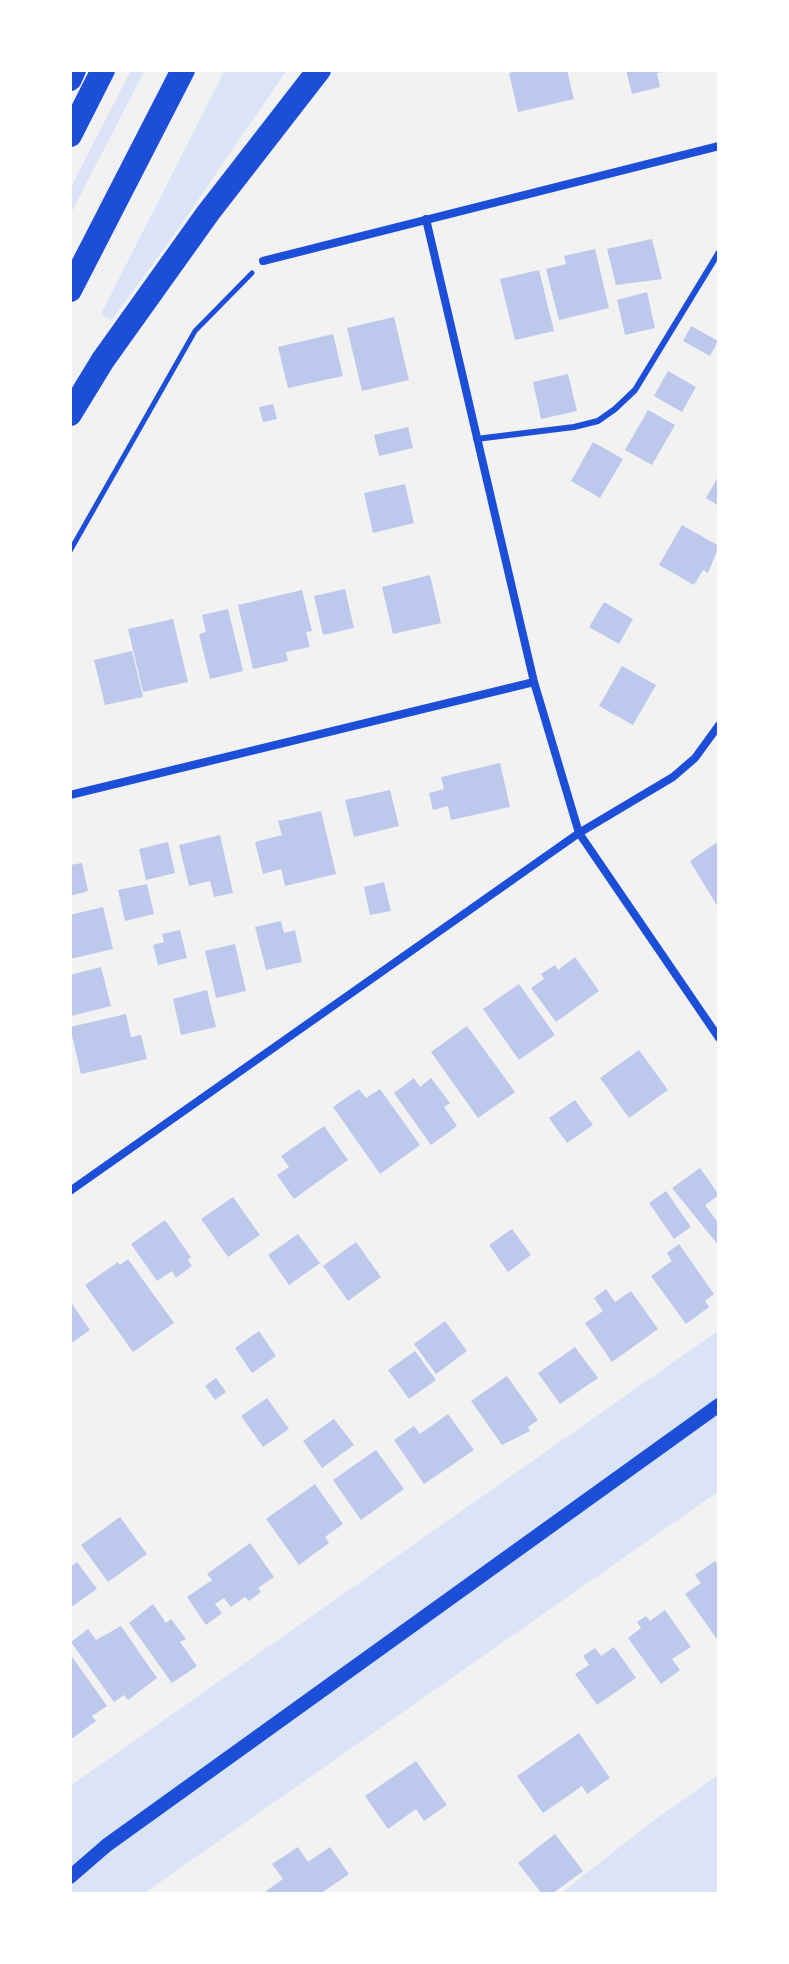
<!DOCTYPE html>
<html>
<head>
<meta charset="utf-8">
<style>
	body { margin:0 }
	#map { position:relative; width:789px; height:1964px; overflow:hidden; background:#f2f2f2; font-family:Karla,sans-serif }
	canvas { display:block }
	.frame { position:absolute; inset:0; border:72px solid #fff; pointer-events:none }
</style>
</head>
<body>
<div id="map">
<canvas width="789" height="1964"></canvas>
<div class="frame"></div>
</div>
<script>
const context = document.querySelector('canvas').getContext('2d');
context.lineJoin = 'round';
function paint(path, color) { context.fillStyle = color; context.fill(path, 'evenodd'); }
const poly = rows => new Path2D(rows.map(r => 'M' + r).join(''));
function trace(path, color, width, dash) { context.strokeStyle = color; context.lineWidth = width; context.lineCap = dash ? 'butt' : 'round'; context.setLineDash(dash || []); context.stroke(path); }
const green = poly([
	[131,70,145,70,70,215,70,189],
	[225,70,287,70,174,235,111,321,101,314],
	[719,1330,719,1491,143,1894,70,1894,70,1786],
	[719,1774,719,1894,560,1894,649,1824]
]);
const building = poly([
	[522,70,567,70,574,99,518,112,509,73],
	[626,70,665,70,665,71,657,73,660,87,632,94],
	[652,239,662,279,616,285,607,249],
	[595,249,609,308,559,320,546,269,566,264,564,256],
	[539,270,554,331,515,340,500,279],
	[647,292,655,328,625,335,617,300],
	[394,317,409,380,362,391,347,328],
	[691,326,718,341,710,356,683,341],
	[333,334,343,376,288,388,278,347],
	[668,371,696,387,682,412,654,396],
	[568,374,577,411,541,419,533,382],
	[273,404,277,419,263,422,259,407],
	[648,410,675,425,652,465,625,450],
	[408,427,413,448,379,456,374,435],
	[593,442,623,459,600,498,571,481],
	[719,475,719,506,706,498],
	[405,484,414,523,373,533,364,493],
	[682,525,719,546,708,573,703,570,694,585,659,565],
	[430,575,441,623,393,634,382,587],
	[345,589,354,628,323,635,314,596],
	[302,590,312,631,306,632,310,647,286,652,288,661,253,669,238,605],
	[604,602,633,619,619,644,589,627],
	[228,609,243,671,210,679,199,634,206,632,202,615],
	[173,619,188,682,143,692,128,629],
	[132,651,143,697,105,705,94,660],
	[622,666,656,685,633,725,599,706],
	[500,763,510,807,451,820,448,806,433,810,429,793,444,789,441,777],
	[390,790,399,826,354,837,345,800],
	[321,811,336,874,285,886,281,869,263,874,255,842,282,835,278,821],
	[220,835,233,893,214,897,210,881,189,886,179,845],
	[719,841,719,909,690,861],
	[168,842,175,873,146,880,139,849],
	[82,863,88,891,70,896,70,865],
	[384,882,391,911,370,915,364,887],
	[147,884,154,914,125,921,118,890],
	[103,907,113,949,70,959,70,915],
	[281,921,284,933,295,930,302,962,266,970,255,927],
	[180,930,187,958,158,965,153,945,164,942,162,934],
	[235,944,246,991,216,998,205,951],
	[575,957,599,991,556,1022,531,988,544,979,541,974,555,965,558,970],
	[101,967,111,1006,71,1016,70,975],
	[519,984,555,1035,519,1060,483,1009],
	[207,990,216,1027,181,1035,173,999],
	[126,1014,131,1037,141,1035,147,1059,81,1074,70,1027],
	[467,1026,515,1092,478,1118,431,1052],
	[639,1050,668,1090,629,1118,600,1078],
	[414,1078,420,1087,431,1078,450,1103,444,1107,457,1126,431,1145,394,1093],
	[359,1089,366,1098,380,1089,420,1145,380,1174,333,1107],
	[575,1100,593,1125,567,1143,549,1118],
	[324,1126,348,1160,294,1199,277,1175,289,1167,281,1156],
	[700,1168,719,1195,705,1205,719,1224,719,1246,672,1188],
	[666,1191,691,1227,674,1239,649,1203],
	[233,1197,260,1235,228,1257,201,1219],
	[165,1220,191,1257,188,1260,192,1266,176,1278,172,1271,157,1281,131,1244],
	[512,1229,531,1255,508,1272,489,1245],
	[298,1234,320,1263,289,1285,268,1255],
	[356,1242,381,1277,348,1301,323,1266],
	[679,1244,714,1294,705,1301,709,1307,686,1324,651,1276,672,1261,667,1253],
	[128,1259,174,1323,133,1352,85,1285,118,1262,120,1265],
	[606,1289,615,1302,631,1291,658,1329,612,1362,585,1323,603,1311,594,1298],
	[70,1301,90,1330,70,1344],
	[445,1321,467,1351,436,1374,414,1344],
	[259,1331,276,1356,252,1373,235,1348],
	[575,1347,598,1378,560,1404,538,1373],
	[415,1351,436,1380,409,1399,388,1370],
	[507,1376,538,1420,528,1427,530,1431,502,1445,471,1401],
	[216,1378,226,1392,215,1400,205,1386],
	[267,1398,289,1429,263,1447,241,1416],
	[448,1414,474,1450,424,1484,394,1440,414,1426,420,1434],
	[334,1419,354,1445,322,1468,303,1441],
	[376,1450,404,1489,361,1520,333,1480],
	[315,1484,343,1524,325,1537,329,1543,299,1565,266,1519],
	[120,1517,147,1554,108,1582,81,1545],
	[250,1543,274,1577,258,1588,261,1592,249,1601,245,1597,231,1607,224,1598,215,1604,222,1613,206,1625,187,1597,212,1580,207,1574],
	[715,1561,719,1567,719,1642,685,1594,701,1583,695,1575],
	[77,1562,97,1589,70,1608,70,1567],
	[153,1604,166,1623,171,1619,186,1639,180,1642,197,1666,172,1683,129,1623],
	[665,1610,691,1647,672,1659,680,1670,661,1684,628,1638,641,1628,637,1622,646,1616,650,1621],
	[121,1626,157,1678,128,1700,124,1695,114,1702,71,1642,88,1629,96,1640],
	[614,1647,636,1678,597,1705,575,1674,589,1665,583,1656,595,1648,601,1656],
	[70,1654,107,1706,92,1716,96,1721,70,1740],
	[579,1733,610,1778,587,1794,582,1786,543,1813,517,1776],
	[416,1761,447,1805,424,1821,416,1809,388,1829,365,1796],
	[555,1834,583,1871,552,1894,542,1894,518,1863],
	[298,1847,308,1862,330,1847,349,1874,320,1894,262,1894,283,1879,272,1864]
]);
const path = poly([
	[70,551,195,331,252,273]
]);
const service = poly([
	[476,439,574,427,598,421,615,409,635,390,719,252]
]);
const minor = poly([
	[426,219,534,682,579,833,719,1038],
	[263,261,719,146],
	[70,795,534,682],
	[70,1191,579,833,673,777,695,758,719,725]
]);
const tertiary = poly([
	[70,1877,107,1845,719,1405]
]);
const motorway = poly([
	[70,79,74,70],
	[70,135,103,70],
	[70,290,183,70],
	[70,414,103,360,208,213,319,70]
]);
paint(green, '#dbe4f7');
paint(building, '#bdc9ec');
trace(path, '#1d4ed8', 5);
trace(service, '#1d4ed8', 6);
trace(minor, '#1d4ed8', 8);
trace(tertiary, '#1d4ed8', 14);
trace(motorway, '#1d4ed8', 24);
</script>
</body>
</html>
